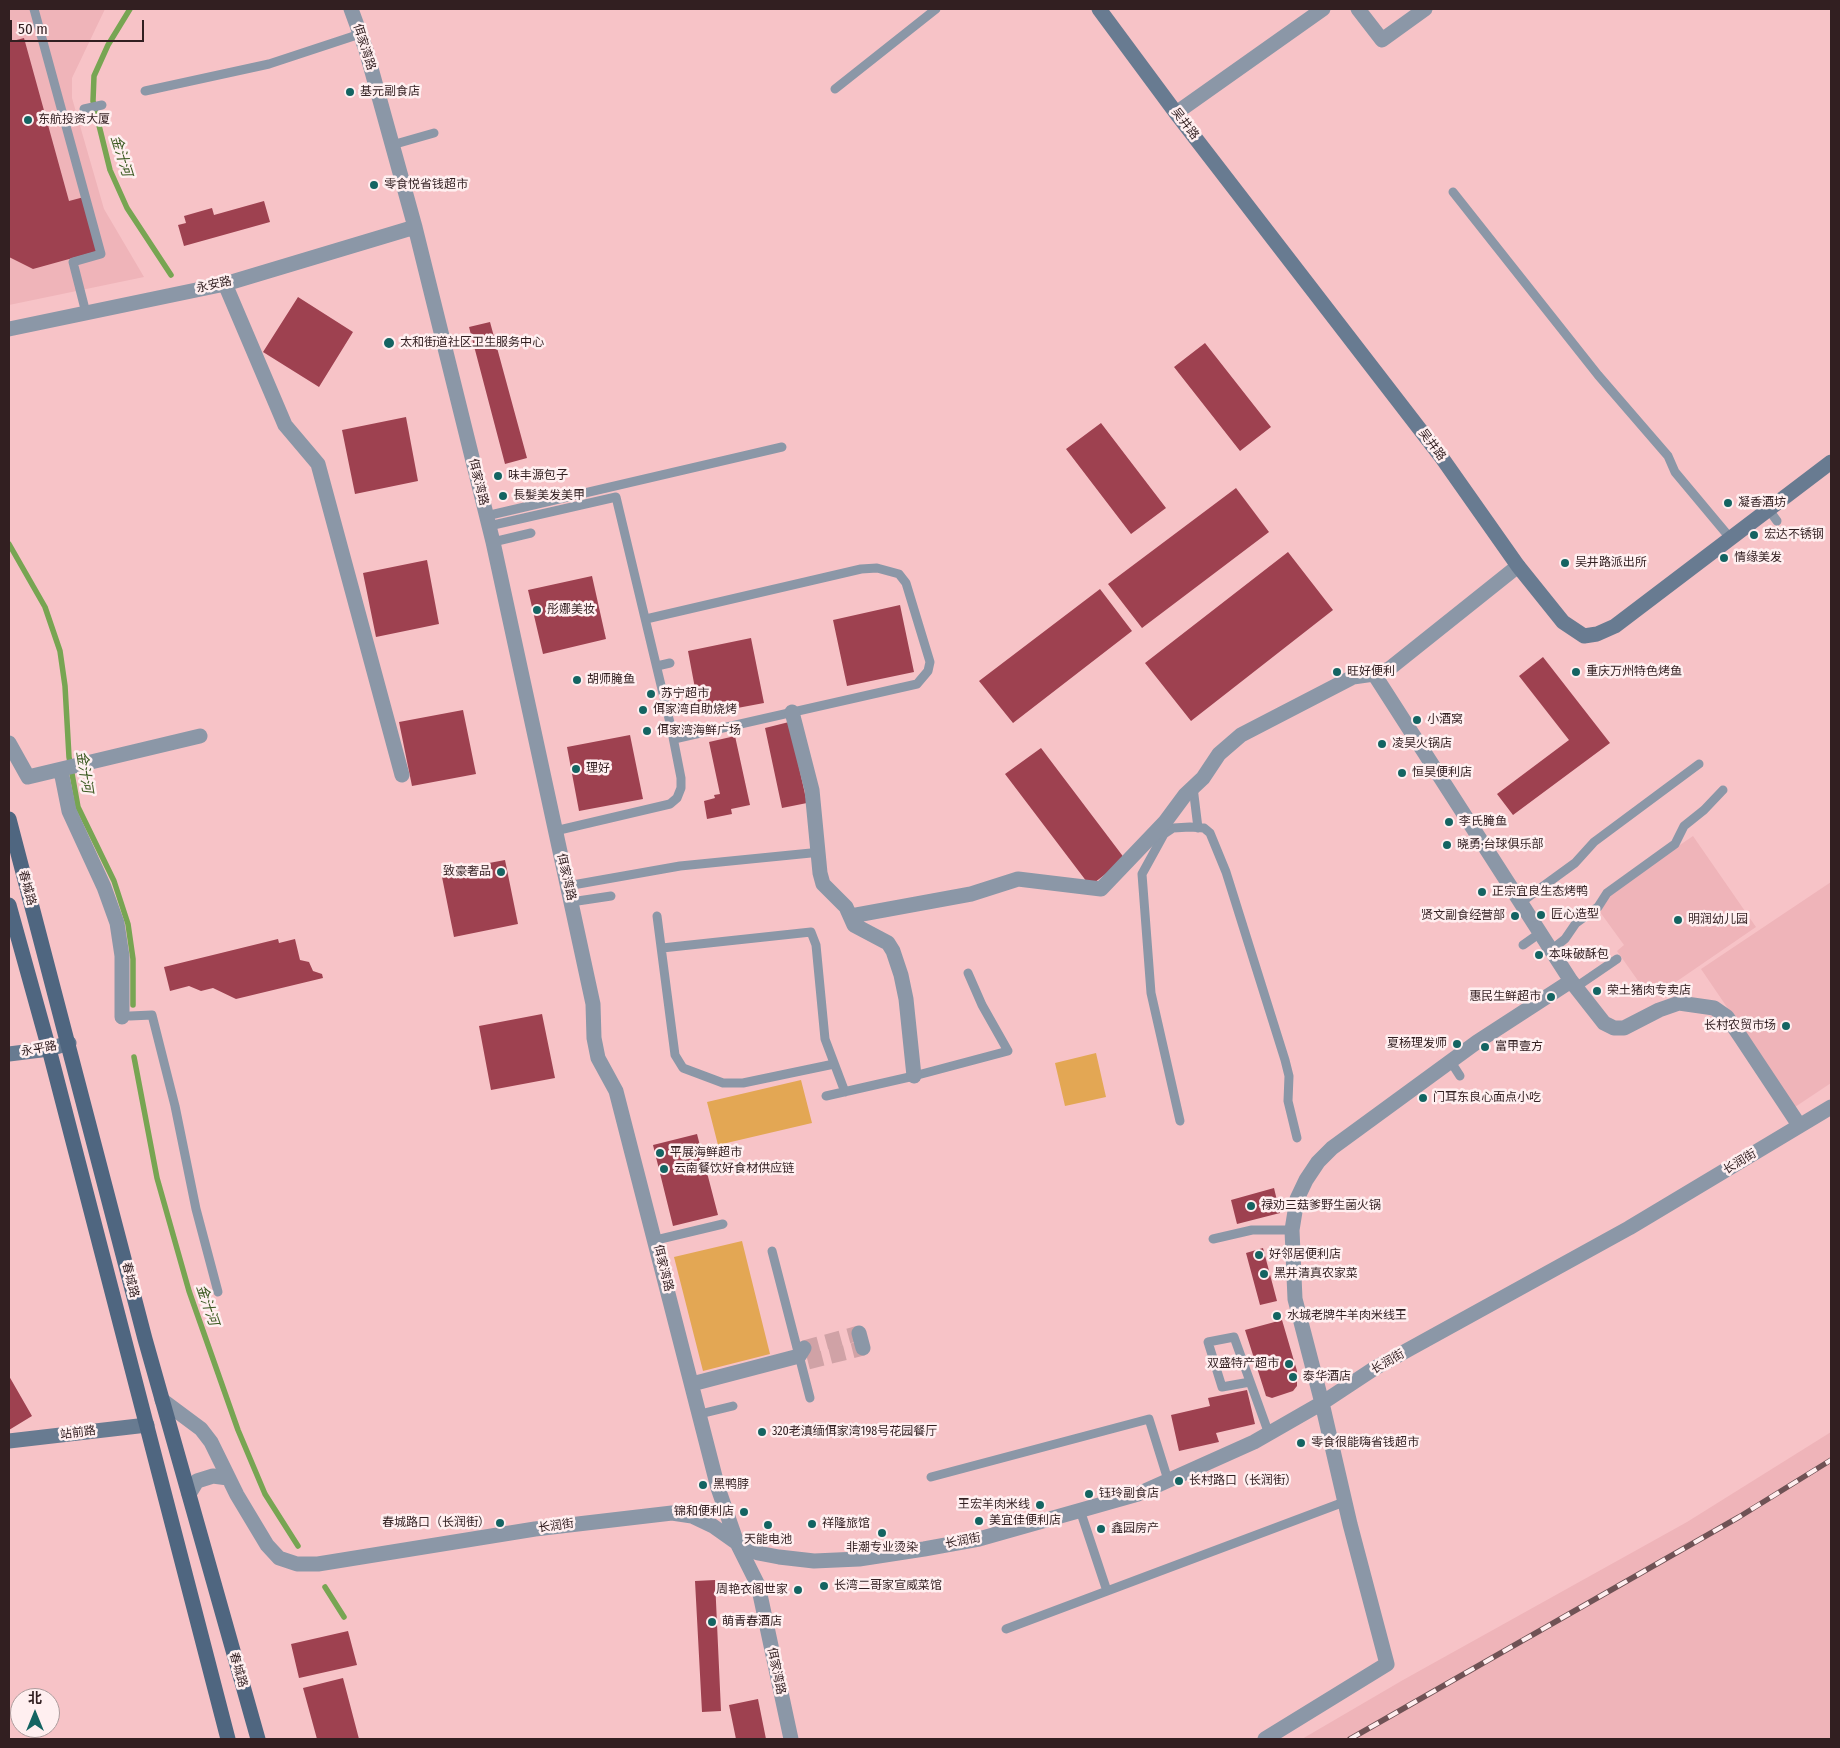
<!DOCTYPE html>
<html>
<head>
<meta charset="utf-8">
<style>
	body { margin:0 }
	#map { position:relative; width:1840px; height:1748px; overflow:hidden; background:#f7c3c7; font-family:"Fira Sans Condensed","Noto Sans SC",sans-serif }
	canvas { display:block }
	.frame { position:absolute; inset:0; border:10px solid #321f21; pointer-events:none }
	.north { position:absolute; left:10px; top:1688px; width:50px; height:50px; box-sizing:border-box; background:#ffeff0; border:1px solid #ad9c9d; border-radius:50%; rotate:0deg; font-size:14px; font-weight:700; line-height:20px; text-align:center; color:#321f21 }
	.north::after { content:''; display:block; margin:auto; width:18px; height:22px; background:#146462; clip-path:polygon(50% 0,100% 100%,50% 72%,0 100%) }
	.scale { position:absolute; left:10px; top:20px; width:134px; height:22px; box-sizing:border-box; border:2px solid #321f21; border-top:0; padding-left:6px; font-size:15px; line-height:18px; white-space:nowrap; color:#321f21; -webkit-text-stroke:4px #ffeff0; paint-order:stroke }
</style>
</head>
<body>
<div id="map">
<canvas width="1840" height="1748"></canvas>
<div class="frame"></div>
<div class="north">北</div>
<div class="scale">50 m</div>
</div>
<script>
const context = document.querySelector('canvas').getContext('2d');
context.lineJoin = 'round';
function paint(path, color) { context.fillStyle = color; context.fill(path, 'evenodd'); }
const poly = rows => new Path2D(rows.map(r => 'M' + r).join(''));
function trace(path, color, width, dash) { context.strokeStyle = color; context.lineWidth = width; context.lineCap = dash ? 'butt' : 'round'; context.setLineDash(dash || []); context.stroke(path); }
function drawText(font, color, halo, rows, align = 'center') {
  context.font = font + ' "Fira Sans Condensed","Noto Sans SC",sans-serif'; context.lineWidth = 5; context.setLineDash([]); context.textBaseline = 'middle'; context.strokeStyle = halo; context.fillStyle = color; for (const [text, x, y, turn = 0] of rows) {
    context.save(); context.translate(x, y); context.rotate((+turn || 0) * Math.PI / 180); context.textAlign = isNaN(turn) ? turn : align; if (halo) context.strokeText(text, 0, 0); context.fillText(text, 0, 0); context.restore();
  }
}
const built = poly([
	[9,9,105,9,72,78,72,98,104,209,144,277,9,305],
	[1693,836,1756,927,1651,999,1617,951,1624,945,1600,912,1607,895],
	[1831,882,1831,1083,1795,1107,1701,969],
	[1831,1432,1831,1739,1302,1739,1403,1680,1687,1522]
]);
const green = poly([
	[1096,1053,1106,1097,1065,1106,1055,1063],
	[801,1080,812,1123,718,1145,707,1102],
	[742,1241,770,1354,703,1371,674,1257]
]);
const stream = poly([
	[130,9,108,45,94,76,93,101,110,170,127,208,171,275],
	[9,544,45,607,60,651,65,686,69,757,78,807,114,881,128,924,133,959,133,1005],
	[134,1057,157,1178,189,1291,238,1430,265,1494,298,1546],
	[325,1587,344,1617]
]);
const building = poly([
	[24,38,69,201,84,197,98,251,33,269,9,257,9,42],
	[264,201,270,222,184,246,178,225,186,223,184,216,212,208,214,215],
	[298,297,353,332,319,387,263,352],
	[490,322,527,458,505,464,469,327],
	[1205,343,1271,427,1240,451,1174,367],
	[406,417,418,481,355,494,342,430],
	[1101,423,1166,508,1131,534,1066,449],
	[1236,488,1269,532,1142,628,1108,584],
	[1288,552,1333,610,1191,721,1145,663],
	[427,560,439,624,376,637,363,573],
	[592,576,606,639,543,654,528,590],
	[1100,589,1132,631,1013,723,979,681],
	[900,605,914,672,847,686,833,620],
	[751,638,764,703,700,715,688,651],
	[1543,657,1610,743,1513,815,1497,794,1569,740,1519,676],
	[463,710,476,774,412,786,399,722],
	[789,722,807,803,782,808,765,728],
	[630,735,643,799,579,811,567,747],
	[735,736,750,805,731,809,732,814,707,819,704,801,715,798,714,795,720,794,709,742],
	[1041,748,1125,859,1090,886,1005,774],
	[505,860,518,924,454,937,441,872],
	[278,939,279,943,295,939,300,960,309,962,313,971,322,974,323,978,236,999,213,988,201,991,189,986,170,991,164,967],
	[542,1014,555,1078,491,1090,479,1026],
	[697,1134,718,1215,673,1226,653,1145],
	[1274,1188,1280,1213,1237,1224,1231,1200],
	[1263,1248,1277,1301,1260,1305,1246,1253],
	[1282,1320,1297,1371,1297,1386,1293,1391,1272,1398,1266,1396,1245,1330],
	[9,1376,32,1416,9,1430],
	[1247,1390,1255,1424,1216,1433,1219,1442,1179,1451,1171,1415,1210,1406,1208,1398],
	[715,1580,721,1711,702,1712,695,1581],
	[348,1631,357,1665,299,1678,291,1644],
	[343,1678,359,1739,317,1739,303,1688],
	[758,1699,766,1739,736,1739,729,1705]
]);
const streetTunnel = poly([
	[804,1348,859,1333],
	[808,1362,863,1348]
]);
const lane = poly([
	[34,9,101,254,73,262,86,313],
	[835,89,936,9],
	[145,91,269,64,360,34],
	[84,109,102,105],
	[392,145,434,133],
	[1453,192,1598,375,1668,456,1675,472,1731,539],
	[1769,510,1777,521],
	[486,516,782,447],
	[489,526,616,497,671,727,681,778,681,788,677,798,670,804,555,831],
	[493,542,531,533],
	[646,619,861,569,877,568,899,574,906,583,930,662,928,671,917,684,674,739],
	[657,666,670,663],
	[1193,787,1198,828],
	[567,886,680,866,811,853],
	[571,902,611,896],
	[1520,903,1575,863,1594,842,1699,764],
	[657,916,675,1055,683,1068,723,1083,743,1083,834,1064],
	[1523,945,1540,933],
	[662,948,811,932,816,945,825,1039,845,1092],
	[1551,950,1565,939,1576,923,1598,907,1607,893,1675,844,1684,826,1704,810,1723,790],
	[1576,987,1617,959],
	[130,1016,152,1015,175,1106,196,1209,218,1292],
	[1451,1062,1460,1076],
	[826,1096,914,1076,1008,1051,982,1005,968,973],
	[1180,1121,1151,993,1142,874,1164,834,1173,828,1190,827,1204,828,1210,833,1226,872,1285,1060,1289,1076,1288,1101,1297,1138],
	[1213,1239,1252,1230,1292,1230],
	[656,1240,723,1224],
	[772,1251,810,1398],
	[1250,1382,1222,1387,1208,1342,1234,1337,1269,1434],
	[700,1414,733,1406],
	[931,1477,1149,1419,1168,1480],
	[1080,1510,1107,1591],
	[1006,1629,1344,1502]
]);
const street = poly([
	[351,9,366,50,415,227,493,542,593,1004,594,1038,598,1058,616,1091,718,1488,737,1543,758,1585,791,1739],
	[1358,9,1382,40,1425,9],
	[1176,113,1323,9],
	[225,284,285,425,318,464,402,775],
	[9,329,225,284,415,227],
	[1374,674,1571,981,1604,1023,1614,1028,1624,1028,1659,1010,1679,1003,1714,1008,1727,1017,1740,1036,1799,1125],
	[792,712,812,790,820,873,823,884,846,907,854,925,888,943,893,951,901,975,906,999,914,1076],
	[9,743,28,777,200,736],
	[61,771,69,811,104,887,117,923,122,956,122,1017],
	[851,916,971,894,1018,879,1101,889,1165,822,1185,795,1203,778,1219,754,1241,735,1353,677,1374,674,1389,669,1518,566],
	[859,1333,863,1348],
	[692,1384,799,1356,804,1348],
	[162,1400,201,1429,211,1442,237,1495,267,1545,279,1558,297,1564,318,1564,535,1529,672,1513,692,1516,713,1526,737,1543,758,1553,779,1557,814,1561,859,1559,924,1549,979,1539,1138,1494,1254,1442,1322,1403,1375,1368,1629,1228,1831,1107],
	[189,1494,197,1481,213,1476,228,1478],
	[1265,1739,1387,1664,1350,1524,1322,1403,1295,1299,1292,1230,1297,1199,1306,1180,1318,1162,1332,1148,1477,1042,1571,981]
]);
const secondary = poly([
	[1099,9,1176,113,1442,458,1518,566,1563,622,1584,636,1597,634,1615,626,1831,462],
	[9,1054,49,1049,69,1043],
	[9,1441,147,1425]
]);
const primary = poly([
	[9,819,145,1339,258,1739],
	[9,905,49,1049,228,1739]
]);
const rail = poly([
	[1350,1739,1739,1517,1831,1460]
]);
const markers = [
	[350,92,5,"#146462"],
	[28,120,5,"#146462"],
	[374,185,5,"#146462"],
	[389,343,6,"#146462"],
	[498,476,5,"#146462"],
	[503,496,5,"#146462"],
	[1728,503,5,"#146462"],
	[1754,535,5,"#146462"],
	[1724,558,5,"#146462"],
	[1565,563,5,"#146462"],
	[537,610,5,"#146462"],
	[1337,672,5,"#146462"],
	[1576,672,5,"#146462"],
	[577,680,5,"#146462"],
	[651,694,5,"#146462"],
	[643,710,5,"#146462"],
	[1417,720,5,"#146462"],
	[647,731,5,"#146462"],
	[1382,744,5,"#146462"],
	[576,769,5,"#146462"],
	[1402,773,5,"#146462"],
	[1449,822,5,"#146462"],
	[1447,845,5,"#146462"],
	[501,872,5,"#146462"],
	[1482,892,5,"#146462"],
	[1541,915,5,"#146462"],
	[1515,916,5,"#146462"],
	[1678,920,5,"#146462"],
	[1539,955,5,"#146462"],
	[1597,991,5,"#146462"],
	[1551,997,5,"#146462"],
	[1786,1026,5,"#146462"],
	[1457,1044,5,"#146462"],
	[1485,1047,5,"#146462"],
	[1423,1098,5,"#146462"],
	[660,1153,5,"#146462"],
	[664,1169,5,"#146462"],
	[1251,1206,5,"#146462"],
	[1259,1255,5,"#146462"],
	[1264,1274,5,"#146462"],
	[1277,1316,5,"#146462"],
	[1289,1364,5,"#146462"],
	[1293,1377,5,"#146462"],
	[762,1432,5,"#146462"],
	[1301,1443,5,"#146462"],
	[1179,1481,5,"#146462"],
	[703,1485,5,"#146462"],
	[1089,1494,5,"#146462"],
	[1040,1505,5,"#146462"],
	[744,1512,5,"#146462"],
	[979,1521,5,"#146462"],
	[500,1523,5,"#146462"],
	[812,1524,5,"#146462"],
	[768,1525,5,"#146462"],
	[1101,1529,5,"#146462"],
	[882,1533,5,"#146462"],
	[824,1586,5,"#146462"],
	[798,1590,5,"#146462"],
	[712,1622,5,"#146462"]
];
const streetNames = [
	["佴家湾路",364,47,72],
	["吴井路",1185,124,52],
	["永安路",214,285,-13],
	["吴井路",1432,445,53],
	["佴家湾路",478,482,76],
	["佴家湾路",566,877,77],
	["春城路",27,888,75],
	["永平路",39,1049,-10],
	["长润街",1740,1162,-31],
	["佴家湾路",663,1268,76],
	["春城路",130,1280,76],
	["长润街",1388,1362,-30],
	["站前路",78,1433,-7],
	["长润街",556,1526,-8],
	["长润街",963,1541,-11],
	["春城路",238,1670,74],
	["佴家湾路",776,1671,78]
];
const poiNames = [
	["基元副食店",360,92],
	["东航投资大厦",38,120],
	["零食悦省钱超市",384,185],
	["太和街道社区卫生服务中心",400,343],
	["味丰源包子",508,476],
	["長髪美发美甲",513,496],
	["凝香酒坊",1738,503],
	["宏达不锈钢",1764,535],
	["情缘美发",1734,558],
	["吴井路派出所",1575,563],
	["彤娜美妆",547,610],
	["旺好便利",1347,672],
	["重庆万州特色烤鱼",1586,672],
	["胡师腌鱼",587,680],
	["苏宁超市",661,694],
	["佴家湾自助烧烤",653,710],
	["小酒窝",1427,720],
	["佴家湾海鲜广场",657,731],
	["凌昊火锅店",1392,744],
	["理好",586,769],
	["恒昊便利店",1412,773],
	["李氏腌鱼",1459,822],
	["晓勇·台球俱乐部",1457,845],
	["致豪奢品",491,872,"right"],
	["正宗宜良生态烤鸭",1492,892],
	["匠心造型",1551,915],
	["贤文副食经营部",1505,916,"right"],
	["明润幼儿园",1688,920],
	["本味破酥包",1549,955],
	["荣土猪肉专卖店",1607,991],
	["惠民生鲜超市",1541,997,"right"],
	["长村农贸市场",1776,1026,"right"],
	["夏杨理发师",1447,1044,"right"],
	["富甲壹方",1495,1047],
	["门耳东良心面点小吃",1433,1098],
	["平展海鲜超市",670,1153],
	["云南餐饮好食材供应链",674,1169],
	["禄劝三菇爹野生菌火锅",1261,1206],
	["好邻居便利店",1269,1255],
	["黑井清真农家菜",1274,1274],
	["水城老牌牛羊肉米线王",1287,1316],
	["双盛特产超市",1279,1364,"right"],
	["泰华酒店",1303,1377],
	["320老滇缅佴家湾198号花园餐厅",772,1432],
	["零食很能嗨省钱超市",1311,1443],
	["长村路口（长润街）",1189,1481],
	["黑鸭脖",713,1485],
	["钰玲副食店",1099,1494],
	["王宏羊肉米线",1030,1505,"right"],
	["锦和便利店",734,1512,"right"],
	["美宜佳便利店",989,1521],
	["春城路口（长润街）",490,1523,"right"],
	["祥隆旅馆",822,1524],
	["鑫园房产",1111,1529],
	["天能电池",768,1540,"center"],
	["非潮专业烫染",882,1548,"center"],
	["长湾二哥家宣威菜馆",834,1586],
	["周艳衣阁世家",788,1590,"right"],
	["萌青春酒店",722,1622]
];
const waterNames = [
	["金汁河",121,156,73],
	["金汁河",84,772,81],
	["金汁河",207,1305,71]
];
paint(built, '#efb4b9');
paint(green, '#e3a754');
trace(stream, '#77a552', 5.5);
paint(building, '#9e4150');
trace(streetTunnel, '#d0a2a6', 15, [15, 8]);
trace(lane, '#8b97a7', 9);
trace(street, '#8b97a7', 15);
trace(secondary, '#687b91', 15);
trace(primary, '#4f6680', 15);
trace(rail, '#6f5255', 5.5);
trace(rail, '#ffeff0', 4, [11]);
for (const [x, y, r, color] of markers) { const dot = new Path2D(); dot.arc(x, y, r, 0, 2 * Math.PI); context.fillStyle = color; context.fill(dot); trace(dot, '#ffeff0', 2); }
drawText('12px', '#321f21', '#ffeff0', streetNames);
drawText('12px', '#321f21', '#ffeff0', poiNames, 'left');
drawText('italic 14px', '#3b5920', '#ffeff0', waterNames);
</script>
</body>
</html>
